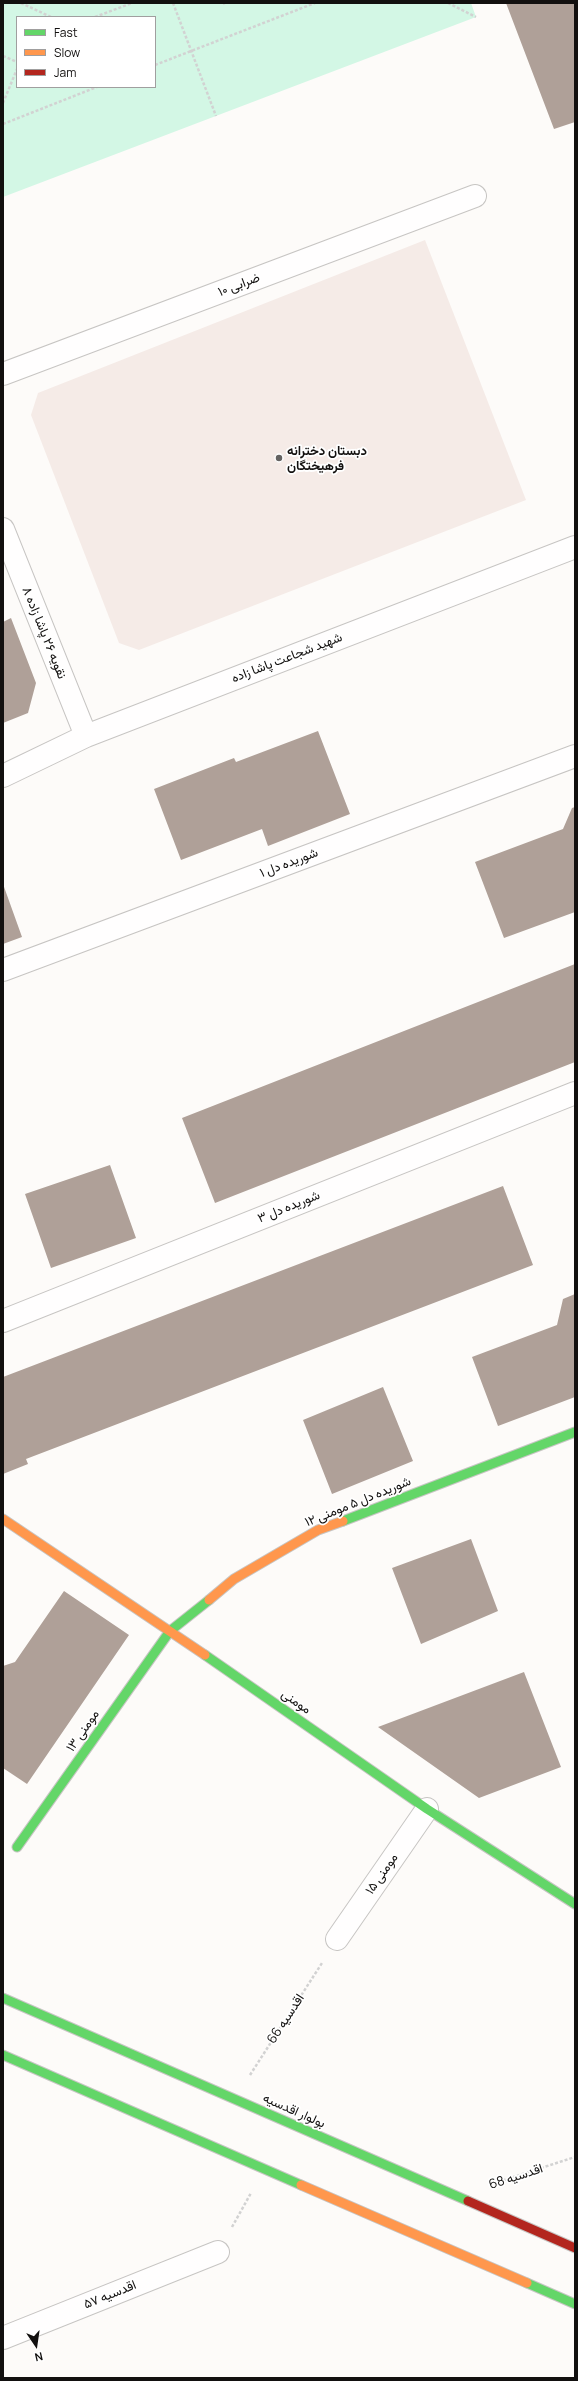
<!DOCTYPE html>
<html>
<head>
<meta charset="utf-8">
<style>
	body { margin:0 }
	#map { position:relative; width:578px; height:2381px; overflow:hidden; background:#fdfbf9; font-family:Manrope,sans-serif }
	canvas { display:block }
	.frame { position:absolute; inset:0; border:4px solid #12100f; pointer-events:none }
	.legend { position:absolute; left:16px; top:16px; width:140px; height:72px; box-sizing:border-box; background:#fff; border:1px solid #a09f9f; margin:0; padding:5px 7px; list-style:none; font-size:12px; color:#12100f }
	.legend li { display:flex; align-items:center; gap:8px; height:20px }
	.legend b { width:20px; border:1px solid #a09f9f }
	.north { position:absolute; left:16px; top:2325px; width:40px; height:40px; -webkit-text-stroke:3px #fff; paint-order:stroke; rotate:167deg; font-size:11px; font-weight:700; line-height:16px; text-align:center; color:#12100f }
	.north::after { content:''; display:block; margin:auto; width:14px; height:18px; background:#12100f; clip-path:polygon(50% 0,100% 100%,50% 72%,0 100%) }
</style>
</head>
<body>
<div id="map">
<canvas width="578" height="2381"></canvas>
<div class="frame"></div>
<ul class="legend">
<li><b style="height:5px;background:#63d668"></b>Fast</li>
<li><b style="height:5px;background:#ff974d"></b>Slow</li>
<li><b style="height:5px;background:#b3261e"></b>Jam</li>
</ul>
<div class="north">N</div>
</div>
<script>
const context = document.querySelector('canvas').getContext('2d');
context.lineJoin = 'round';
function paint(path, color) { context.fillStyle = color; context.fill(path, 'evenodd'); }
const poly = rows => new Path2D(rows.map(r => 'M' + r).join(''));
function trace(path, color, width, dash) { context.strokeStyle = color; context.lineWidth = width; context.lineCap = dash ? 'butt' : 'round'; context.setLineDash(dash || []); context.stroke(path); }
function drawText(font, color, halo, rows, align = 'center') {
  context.font = font + ' Manrope,Vazirmatn,sans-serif'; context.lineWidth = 3.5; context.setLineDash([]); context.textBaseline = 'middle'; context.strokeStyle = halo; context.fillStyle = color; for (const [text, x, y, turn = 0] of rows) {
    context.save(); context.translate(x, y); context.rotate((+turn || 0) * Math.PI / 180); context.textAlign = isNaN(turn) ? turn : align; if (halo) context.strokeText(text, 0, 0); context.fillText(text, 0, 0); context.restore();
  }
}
const built = poly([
	[425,240,526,500,139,650,119,643,31,415,38,393]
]);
const green = poly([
	[3,3,471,3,476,17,3,197],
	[17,17,155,17,155,87,17,87]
]);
const building = poly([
	[506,3,575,3,575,122,554,129],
	[11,618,36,683,28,713,3,723,3,622],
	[318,731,350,814,268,846,262,829,181,860,154,789,234,758,236,762],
	[575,807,575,912,504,938,475,862,563,829,572,808],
	[3,884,22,937,3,944],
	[575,964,575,1062,215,1203,182,1118],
	[110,1165,136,1238,51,1268,25,1194],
	[503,1186,533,1265,26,1459,28,1464,3,1474,3,1377],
	[575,1294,575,1397,498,1426,472,1357,557,1325,563,1299],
	[383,1387,413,1461,332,1494,303,1420],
	[471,1539,498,1611,421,1644,392,1568],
	[64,1591,129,1635,27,1784,3,1768,3,1666,15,1662],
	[524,1672,561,1767,479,1798,378,1727]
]);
const path = poly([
	[21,3,51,17],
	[173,3,216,116],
	[448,3,476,17],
	[223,4,225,3],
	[95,17,132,3],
	[3,56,17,62],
	[155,65,315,3],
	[3,103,17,69],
	[3,124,97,87],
	[250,2075,322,1963],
	[498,2182,575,2157],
	[232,2227,251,2193]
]);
const street = poly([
	[3,374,475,196],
	[3,529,86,736],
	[3,776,86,736,575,547],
	[3,970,575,756],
	[3,1321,575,1093],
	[337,1939,427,1809],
	[3,2338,218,2252]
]);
const fast = poly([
	[343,1521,575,1432],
	[205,1655,427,1809,575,1904],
	[17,1847,170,1631,209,1600],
	[3,1998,468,2201],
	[3,2055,301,2185],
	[527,2283,575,2304]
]);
const slow = poly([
	[3,1519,205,1655],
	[209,1600,234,1579,318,1530,343,1521],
	[301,2185,527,2283]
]);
const jam = poly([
	[468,2201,575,2248]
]);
const markers = [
	[279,458,4,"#646261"]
];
const streetNames = [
	["ضرابی ۱۰",239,285,-21],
	["نقویه ۲۶ پاشا زاده ۸",44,633,68],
	["شهید شجاعت پاشا زاده",287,658,-21],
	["شوریده دل ۱",289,863,-21],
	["شوریده دل ۳",289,1207,-22],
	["شوریده دل ۵ مومنی ۱۲",358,1502,-22],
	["مومنی",296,1702,35],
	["مومنی ۱۳",83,1731,-55],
	["مومنی ۱۵",382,1874,-55],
	["اقدسیه 66",286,2019,-57],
	["بولوار اقدسیه",294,2111,24],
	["اقدسیه 68",516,2177,-18],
	["اقدسیه ۵۷",110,2295,-22]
];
const poiNames = [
	["دبستان دخترانه",287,451],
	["فرهیختگان",287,466]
];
paint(built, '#f5ebe7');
paint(green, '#d3f7e5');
paint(building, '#afa098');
trace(street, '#c7c5c3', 24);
trace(fast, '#c7c5c3', 11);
trace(slow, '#c7c5c3', 11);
trace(jam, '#c7c5c3', 11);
trace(path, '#d2d2d2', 2.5, [3, 2]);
trace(street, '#fffefe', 22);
trace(fast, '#63d668', 9);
trace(slow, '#ff974d', 9);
trace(jam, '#b3261e', 9);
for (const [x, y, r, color] of markers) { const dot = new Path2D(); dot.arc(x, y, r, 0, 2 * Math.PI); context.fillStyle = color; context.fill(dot); trace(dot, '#fff', 1.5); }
drawText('13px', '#12100f', '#fff', streetNames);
drawText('bold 13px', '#12100f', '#fff', poiNames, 'left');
</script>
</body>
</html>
